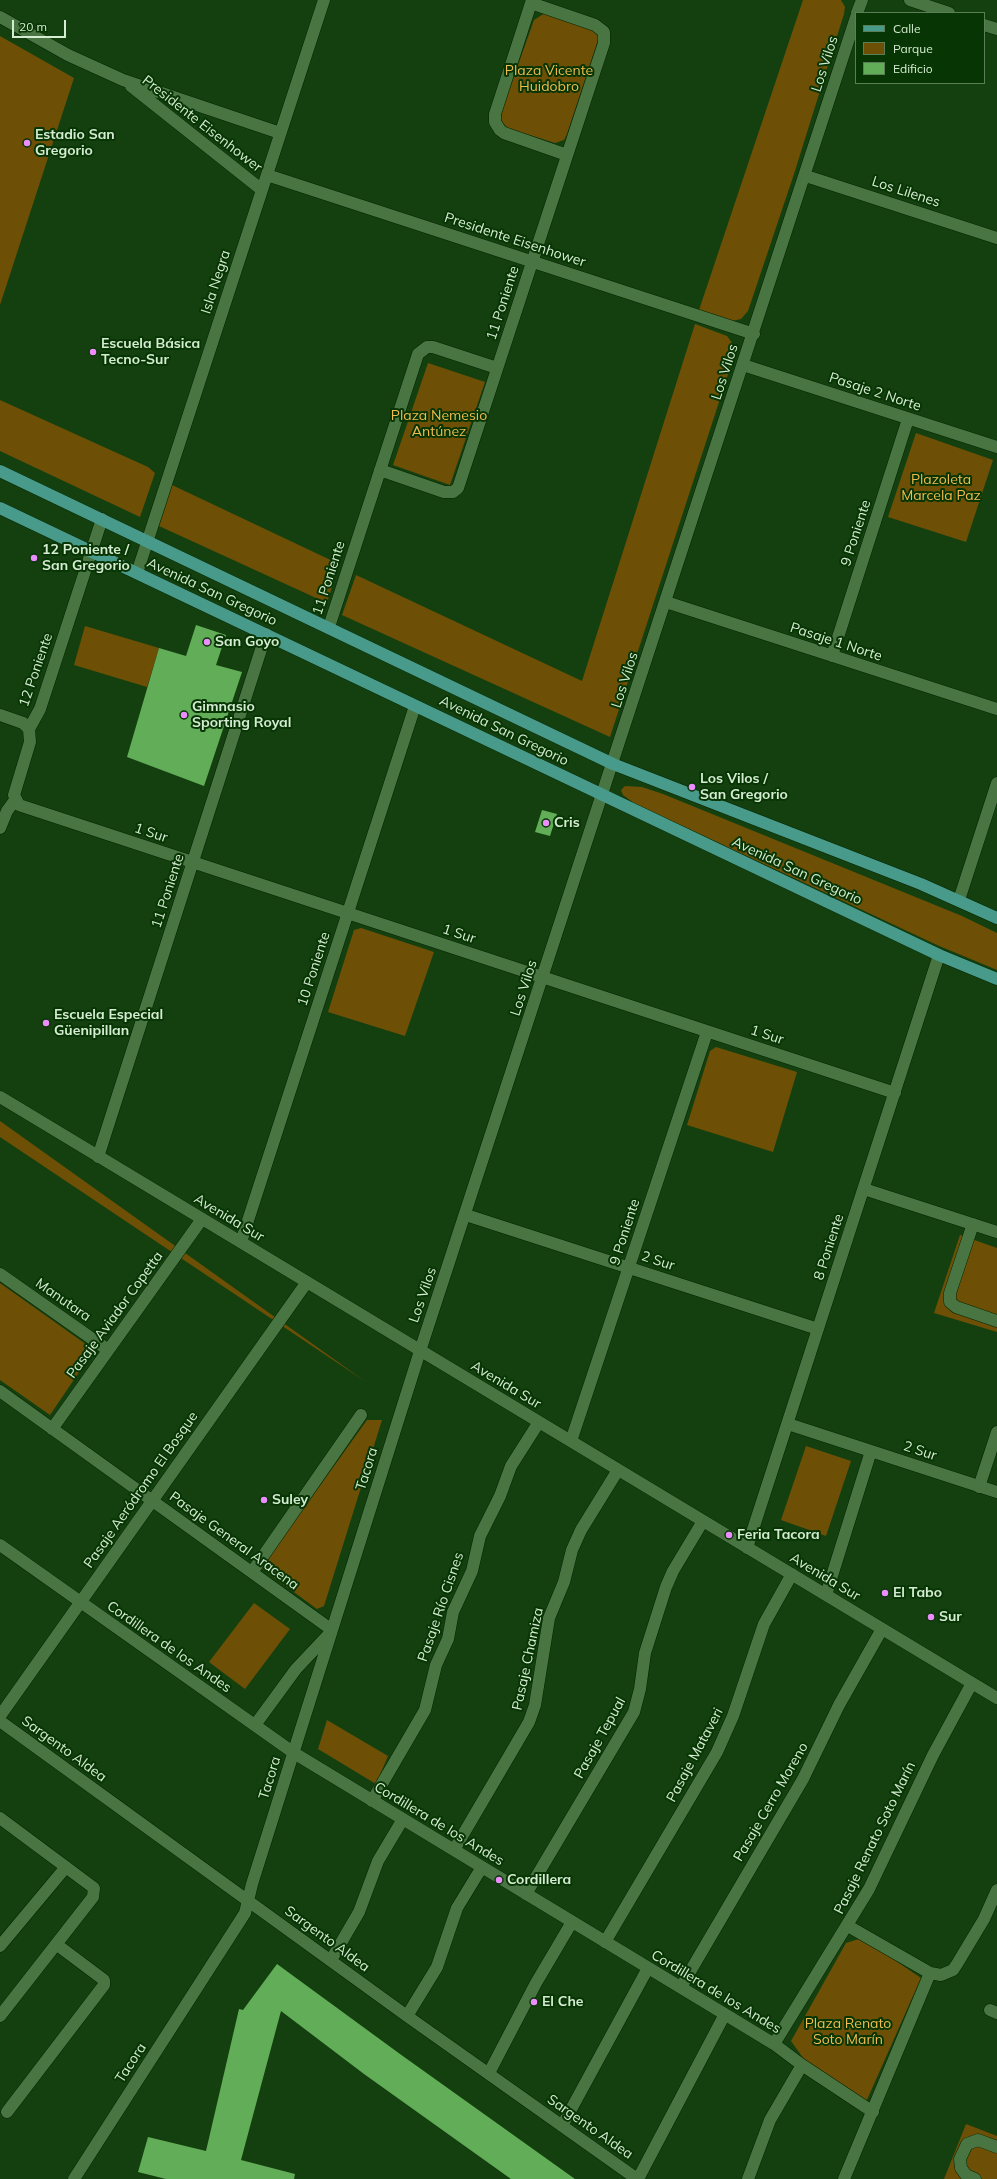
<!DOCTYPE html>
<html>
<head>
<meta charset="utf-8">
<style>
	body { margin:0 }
	#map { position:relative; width:997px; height:2179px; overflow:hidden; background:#14400f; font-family:Mulish,sans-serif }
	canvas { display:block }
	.legend { position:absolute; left:855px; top:12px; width:130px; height:72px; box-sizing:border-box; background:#083504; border:1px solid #5a7e56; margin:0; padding:5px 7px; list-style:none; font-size:12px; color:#d4ecd1 }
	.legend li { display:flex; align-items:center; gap:8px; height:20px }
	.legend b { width:20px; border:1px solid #5a7e56 }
	.scale { position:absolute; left:12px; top:20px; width:54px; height:18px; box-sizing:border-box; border:2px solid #d4ecd1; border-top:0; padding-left:5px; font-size:12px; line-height:14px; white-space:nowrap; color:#d4ecd1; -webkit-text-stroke:3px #083504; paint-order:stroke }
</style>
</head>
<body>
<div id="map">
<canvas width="997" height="2179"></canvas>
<ul class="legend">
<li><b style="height:5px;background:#489a8a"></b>Calle</li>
<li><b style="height:11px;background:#6e4f06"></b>Parque</li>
<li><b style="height:11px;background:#62ad58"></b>Edificio</li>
</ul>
<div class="scale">20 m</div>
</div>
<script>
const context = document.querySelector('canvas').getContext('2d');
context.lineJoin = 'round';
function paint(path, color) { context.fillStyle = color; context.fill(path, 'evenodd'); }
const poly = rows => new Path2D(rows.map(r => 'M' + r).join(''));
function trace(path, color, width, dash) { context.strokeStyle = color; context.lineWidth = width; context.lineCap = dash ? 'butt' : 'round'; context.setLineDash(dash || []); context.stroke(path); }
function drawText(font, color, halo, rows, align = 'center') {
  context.font = font + ' Mulish,sans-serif'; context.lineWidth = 4; context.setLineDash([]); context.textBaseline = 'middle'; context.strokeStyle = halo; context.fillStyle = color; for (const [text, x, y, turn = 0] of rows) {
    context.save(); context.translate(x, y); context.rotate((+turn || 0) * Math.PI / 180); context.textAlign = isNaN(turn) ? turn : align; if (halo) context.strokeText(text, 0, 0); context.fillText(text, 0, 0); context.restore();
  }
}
const green = poly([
	[803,0,841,0,845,7,844,14,794,174,748,311,741,319,732,321,699,310],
	[545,13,594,30,599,37,567,134,564,140,555,143,507,128,501,120,502,110,534,20],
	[0,36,74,78,0,305],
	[695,324,727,336,733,344,733,359,610,737,342,615,356,575,582,681],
	[428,363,485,382,450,485,393,465],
	[0,400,148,467,155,473,140,517,0,451],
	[916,433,993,460,966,542,888,517],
	[172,485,339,564,327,603,159,526],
	[85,626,159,648,147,687,74,665],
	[625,786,642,787,663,794,962,916,997,933,997,970,937,945,634,803,623,795,621,790],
	[361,928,434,952,405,1036,328,1012,354,930],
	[716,1047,797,1072,773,1152,687,1125,710,1051],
	[0,1121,366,1382,0,1137],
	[960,1235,997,1248,997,1332,934,1313],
	[0,1283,94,1350,50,1415,0,1380],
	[367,1420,382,1420,324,1606,317,1609,261,1568],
	[806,1446,851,1461,826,1536,781,1520],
	[254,1603,290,1629,245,1689,209,1662],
	[327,1720,388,1756,376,1784,318,1749],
	[862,1938,921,1978,866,2102,806,2062,791,2041,846,1943],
	[966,2124,997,2136,997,2179,944,2179]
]);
const building = poly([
	[196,625,226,635,216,665,242,672,204,786,127,757,159,648,186,656],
	[542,810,557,814,550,836,535,832],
	[277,1964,400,2054,575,2179,511,2179,364,2074,281,2011,241,2160,295,2174,294,2179,166,2179,138,2172,148,2137,206,2151,239,2009,243,2010]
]);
const minor = poly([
	[532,0,495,114,495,122,500,130,504,133,567,155],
	[910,0,949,13],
	[857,13,862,0],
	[0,17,68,55,123,80,280,133],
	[984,25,997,29],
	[131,86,262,190],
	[267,175,754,334],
	[806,176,997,238],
	[743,365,997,447],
	[380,470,444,492,453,492,458,488,604,43,604,32,595,25,531,3],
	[102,519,40,709,29,729,30,742,14,795,19,805,895,1093],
	[137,573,324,0],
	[666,602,997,709],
	[329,627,418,354,427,347,433,347,497,368],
	[832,656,908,419],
	[0,715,23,723,29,729],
	[0,828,7,811,15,800],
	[959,900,997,783],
	[0,1097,997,1698],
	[98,1157,266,634],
	[864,1189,997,1232],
	[466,1215,818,1329],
	[973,1224,950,1293,950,1302,956,1307,997,1321],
	[241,1242,415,706],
	[0,1274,108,1350],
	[0,1391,332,1630],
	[788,1424,997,1492],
	[52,1429,202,1219],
	[571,1441,707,1032],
	[979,1487,997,1432],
	[0,1545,294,1753,774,2044,802,2065,873,2112],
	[747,1548,939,955],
	[252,1572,361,1415],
	[826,1595,871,1451],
	[0,1716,307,1282],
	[0,1721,407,2016,637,2179],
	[255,1725,296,1669,330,1633],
	[372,1801,425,1710,436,1665,448,1639,453,1612,472,1571,480,1536,500,1496,511,1466,539,1422],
	[0,1818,94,1888,93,1897,0,2016],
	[454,1850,529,1722,535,1705,549,1618,564,1582,572,1550,581,1530,618,1470],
	[526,1894,634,1712,640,1689,645,1653,666,1587,673,1571,703,1521],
	[848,1926,930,1973,941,1975,953,1970,957,1964,984,1919,997,1890],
	[605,1942,717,1752,733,1716,764,1624,792,1574],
	[0,1946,66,1867],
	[331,1960,359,1912,378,1861,403,1819],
	[681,1987,803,1779,839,1705,882,1629],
	[990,2010,997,2013],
	[407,2016,437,1967,457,1908,482,1867],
	[774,2044,869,1889,933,1755,972,1683],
	[489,2073,536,1983,572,1922],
	[7,2112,104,1985,104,1980,56,1944],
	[562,2126,648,1968],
	[74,2179,245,1913,252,1884,420,1351,856,17],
	[638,2179,725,2014],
	[748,2179,770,2120,802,2065],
	[844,2179,930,1973],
	[975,2179,966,2175,961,2168,960,2159,967,2144,978,2140,997,2147]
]);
const major = poly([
	[0,471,613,764,921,884,997,918],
	[0,508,939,955,997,979]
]);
const markers = [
	[27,143,4,"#eb8dfc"],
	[93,352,4,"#eb8dfc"],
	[34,558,4,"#eb8dfc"],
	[207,642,4,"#eb8dfc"],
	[184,715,4,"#eb8dfc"],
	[692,787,4,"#eb8dfc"],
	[546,823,4,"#eb8dfc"],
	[46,1023,4,"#eb8dfc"],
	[264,1500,4,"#eb8dfc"],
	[729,1535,4,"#eb8dfc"],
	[885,1593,4,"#eb8dfc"],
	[931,1617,4,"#eb8dfc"],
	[499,1880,4,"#eb8dfc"],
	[534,2002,4,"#eb8dfc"]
];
const streetNames = [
	["Los Vilos",825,64,-72],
	["Presidente Eisenhower",202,124,38],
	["Los Lilenes",906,192,18],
	["Presidente Eisenhower",515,240,18],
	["Isla Negra",216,282,-72],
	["11 Poniente",503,303,-72],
	["Los Vilos",725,372,-72],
	["Pasaje 2 Norte",875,392,18],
	["9 Poniente",856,533,-72],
	["11 Poniente",329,578,-72],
	["Avenida San Gregorio",212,592,25],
	["Pasaje 1 Norte",836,642,18],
	["12 Poniente",36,670,-71],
	["Los Vilos",625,680,-72],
	["Avenida San Gregorio",504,731,26],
	["1 Sur",151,833,18],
	["Avenida San Gregorio",797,871,25],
	["11 Poniente",168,891,-72],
	["1 Sur",459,934,18],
	["10 Poniente",314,969,-72],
	["Los Vilos",524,988,-72],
	["1 Sur",767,1035,18],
	["Avenida Sur",229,1218,31],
	["9 Poniente",625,1232,-72],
	["8 Poniente",829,1247,-72],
	["2 Sur",658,1261,18],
	["Los Vilos",423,1295,-71],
	["Manutara",63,1300,35],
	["Pasaje Aviador Copetta",115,1315,-54],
	["Avenida Sur",506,1385,31],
	["2 Sur",920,1451,18],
	["Tacora",367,1469,-73],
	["Pasaje Aeródromo El Bosque",141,1490,-55],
	["Pasaje General Aracena",234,1541,36],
	["Avenida Sur",825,1577,31],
	["Pasaje Río Cisnes",441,1607,-71],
	["Cordillera de los Andes",169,1647,35],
	["Pasaje Chamiza",528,1659,-78],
	["Pasaje Tepual",600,1738,-61],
	["Sargento Aldea",64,1749,36],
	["Pasaje Mataveri",695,1755,-62],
	["Tacora",270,1778,-73],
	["Pasaje Cerro Moreno",771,1802,-60],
	["Cordillera de los Andes",439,1824,31],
	["Pasaje Renato Soto Marín",875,1838,-64],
	["Sargento Aldea",327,1939,36],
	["Cordillera de los Andes",716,1992,31],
	["Tacora",131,2063,-57],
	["Sargento Aldea",590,2127,35]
];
const parkNames = [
	["Plaza Vicente",549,71],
	["Huidobro",549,87],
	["Plaza Nemesio",439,416],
	["Antúnez",439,432],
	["Plazoleta",941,480],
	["Marcela Paz",941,496],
	["Plaza Renato",848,2024],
	["Soto Marín",848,2040]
];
const poiNames = [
	["Estadio San",35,135],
	["Gregorio",35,151],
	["Escuela Básica",101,344],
	["Tecno-Sur",101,360],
	["12 Poniente /",42,550],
	["San Gregorio",42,566],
	["San Goyo",215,642],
	["Gimnasio",192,707],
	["Sporting Royal",192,723],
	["Los Vilos /",700,779],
	["San Gregorio",700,795],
	["Cris",554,823],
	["Escuela Especial",54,1015],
	["Güenipillan",54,1031],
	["Suley",272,1500],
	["Feria Tacora",737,1535],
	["El Tabo",893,1593],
	["Sur",939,1617],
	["Cordillera",507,1880],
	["El Che",542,2002]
];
paint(green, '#6e4f06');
paint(building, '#62ad58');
trace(minor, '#042401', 13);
trace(major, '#042401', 13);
trace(minor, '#497543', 12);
trace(major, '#489a8a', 12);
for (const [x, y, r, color] of markers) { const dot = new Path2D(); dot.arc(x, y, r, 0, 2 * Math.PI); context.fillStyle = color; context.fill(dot); trace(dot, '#083504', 1.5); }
drawText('14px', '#d4ecd1', '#083504', streetNames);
drawText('14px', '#f1bb50', '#083504', parkNames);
drawText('bold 14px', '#d4ecd1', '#083504', poiNames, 'left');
</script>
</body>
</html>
